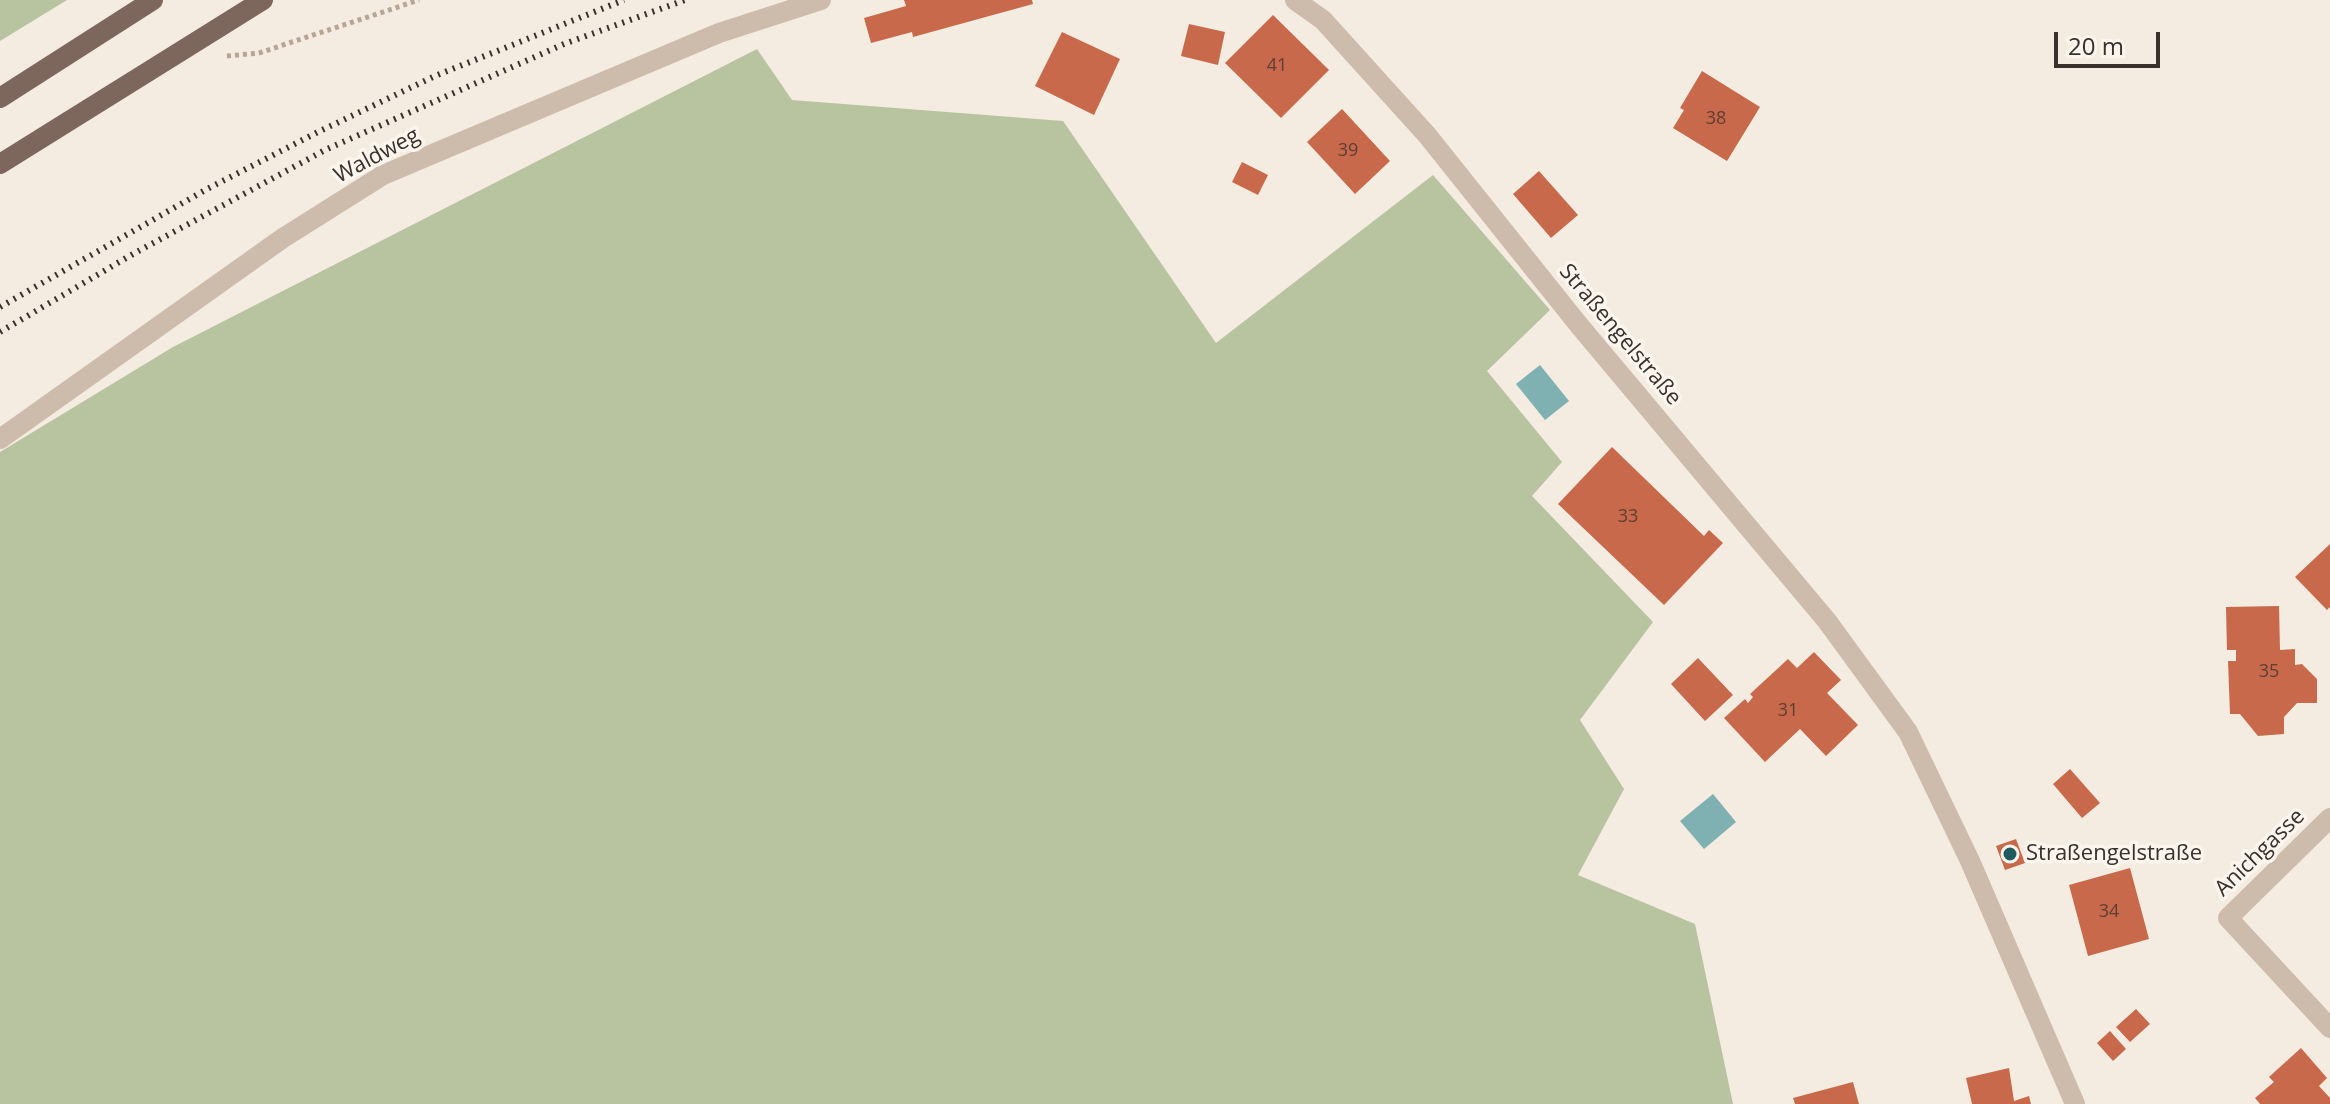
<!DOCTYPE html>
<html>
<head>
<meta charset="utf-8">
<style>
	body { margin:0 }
	#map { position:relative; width:2330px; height:1104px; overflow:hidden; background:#f4ebe1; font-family:"Open Sans",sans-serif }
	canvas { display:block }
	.scale { position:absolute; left:2054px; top:32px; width:106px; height:36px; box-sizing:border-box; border:4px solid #3b302b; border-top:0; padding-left:10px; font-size:24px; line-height:28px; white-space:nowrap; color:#3b302b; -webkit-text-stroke:6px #fbf5ee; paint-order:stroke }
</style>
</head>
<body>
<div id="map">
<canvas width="2330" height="1104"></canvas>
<div class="scale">20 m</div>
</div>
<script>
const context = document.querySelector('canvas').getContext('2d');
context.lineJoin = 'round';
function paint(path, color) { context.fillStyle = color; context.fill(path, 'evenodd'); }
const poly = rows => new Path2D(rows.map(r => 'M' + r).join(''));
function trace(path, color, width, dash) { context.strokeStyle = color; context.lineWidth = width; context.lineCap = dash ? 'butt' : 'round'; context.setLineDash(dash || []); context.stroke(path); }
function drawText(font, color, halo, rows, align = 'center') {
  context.font = font + ' "Open Sans",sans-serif'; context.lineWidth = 7; context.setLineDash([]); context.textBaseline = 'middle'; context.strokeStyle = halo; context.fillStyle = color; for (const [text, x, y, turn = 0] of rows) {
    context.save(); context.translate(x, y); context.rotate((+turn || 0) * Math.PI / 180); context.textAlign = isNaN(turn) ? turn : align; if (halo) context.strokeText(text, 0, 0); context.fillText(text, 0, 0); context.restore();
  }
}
const green = poly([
	[0,0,67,0,0,41],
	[757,49,792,100,1063,121,1216,343,1433,175,1550,310,1487,371,1562,462,1532,496,1653,622,1580,720,1624,789,1578,875,1695,924,1733,1104,0,1104,0,452,173,347]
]);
const water = poly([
	[1540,365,1569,401,1545,420,1516,384],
	[1713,794,1736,822,1704,849,1680,821]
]);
const building = poly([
	[904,0,1032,0,1033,4,913,37,912,32,871,43,864,18,906,6],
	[1273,15,1329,70,1281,118,1225,63],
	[1189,24,1225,32,1218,65,1181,56],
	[1062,32,1120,59,1094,115,1035,86],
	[1702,71,1760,107,1727,161,1673,128,1684,110,1680,108],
	[1342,109,1390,161,1355,194,1307,142],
	[1242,162,1268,175,1258,195,1232,182],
	[1539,171,1578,215,1551,238,1513,194],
	[1612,447,1704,536,1709,530,1723,543,1664,605,1558,504],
	[2330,544,2330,607,2327,610,2295,577],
	[2279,606,2280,650,2295,649,2295,665,2302,664,2317,679,2317,703,2297,703,2284,717,2284,734,2258,736,2240,714,2230,714,2228,661,2236,661,2236,650,2227,650,2226,607],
	[1814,652,1841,680,1827,693,1858,725,1826,756,1800,729,1765,762,1724,718,1745,699,1748,703,1753,697,1750,694,1788,659,1797,668],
	[1698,658,1733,695,1705,721,1671,684],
	[2070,769,2100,803,2082,818,2053,784],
	[2016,839,2025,863,2005,870,1996,846],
	[2130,868,2149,939,2088,956,2069,885],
	[2136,1009,2150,1024,2130,1042,2116,1027],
	[2110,1031,2126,1049,2113,1061,2097,1043],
	[2301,1048,2327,1078,2319,1086,2330,1098,2330,1104,2260,1104,2255,1098,2274,1082,2269,1077],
	[2009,1068,2014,1101,2029,1096,2031,1104,1972,1104,1966,1078],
	[1853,1082,1859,1104,1795,1104,1793,1098]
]);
const path = poly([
	[227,56,259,53,419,0]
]);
const minor = poly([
	[1295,0,1323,20,1427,135,1578,324,1827,621,1908,732,1970,861,2075,1104],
	[0,439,283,238,383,175,719,33,821,0],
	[2330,818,2228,918,2330,1028]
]);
const major = poly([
	[0,98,153,0],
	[0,164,263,0]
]);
const rail = poly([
	[0,307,207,189,318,132,435,76,624,0],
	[0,332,133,254,325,150,564,44,685,0]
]);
const markers = [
	[2010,854,8,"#1f5a5e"]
];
const numberNames = [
	["41",1277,66],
	["38",1716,119],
	["39",1348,151],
	["33",1628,517],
	["35",2269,672],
	["31",1788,711],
	["34",2109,912]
];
const streetNames = [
	["Waldweg",377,156,-28],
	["Straßengelstraße",1620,335,50],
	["Anichgasse",2260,853,-44]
];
const poiNames = [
	["Straßengelstraße",2026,854]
];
paint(green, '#b8c4a0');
paint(water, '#7fb0b2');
paint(building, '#c8694b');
trace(path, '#b9a596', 5, [4, 4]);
trace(minor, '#cdbbac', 20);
trace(major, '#7d675c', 20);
trace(rail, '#3b302b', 6, [2, 6]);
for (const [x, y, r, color] of markers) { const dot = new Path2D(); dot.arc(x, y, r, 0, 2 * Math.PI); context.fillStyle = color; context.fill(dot); trace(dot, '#fbf5ee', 3); }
drawText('18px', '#5e3e33', null, numberNames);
drawText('22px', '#3b302b', '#fbf5ee', streetNames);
drawText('22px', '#3b302b', '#fbf5ee', poiNames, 'left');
</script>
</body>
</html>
